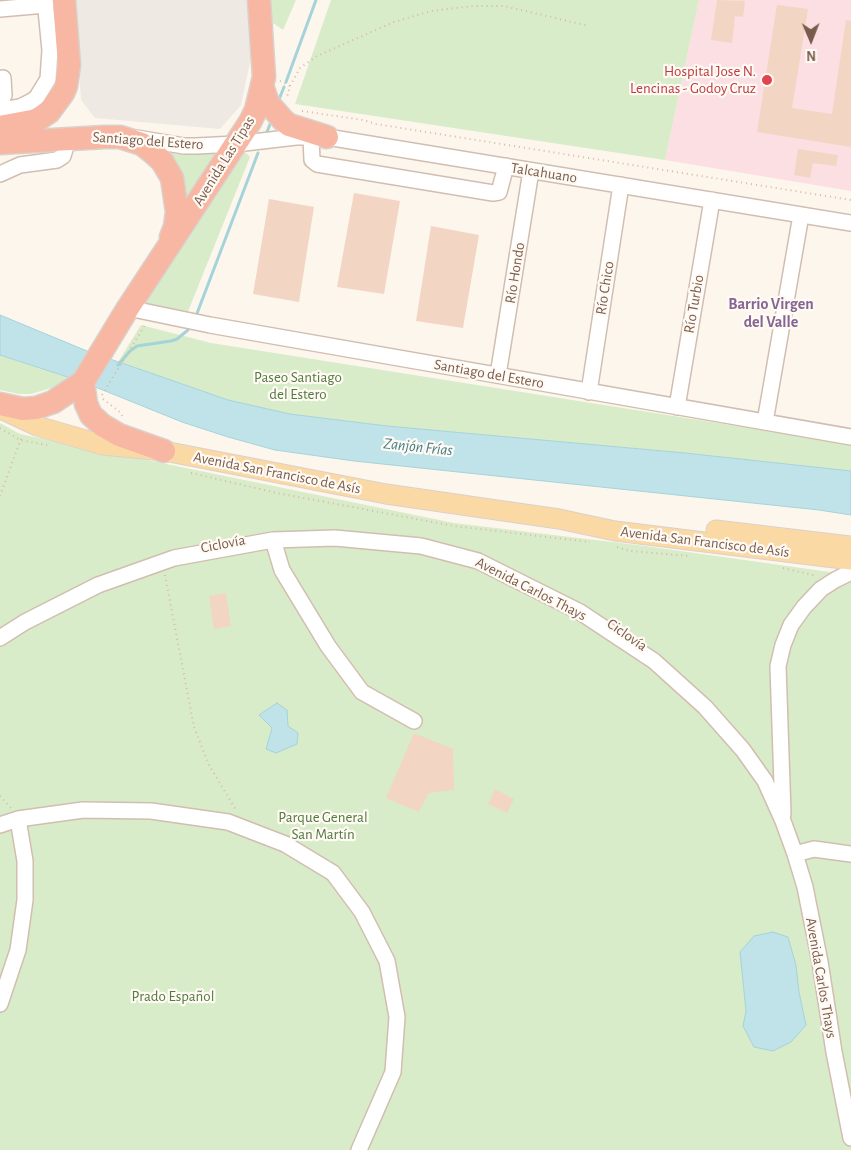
<!DOCTYPE html>
<html>
<head>
<meta charset="utf-8">
<style>
	body { margin:0 }
	#map { position:relative; width:851px; height:1150px; overflow:hidden; background:#fdf6ec; font-family:"Alegreya Sans",sans-serif }
	canvas { display:block }
	.north { position:absolute; left:786px; top:15px; width:50px; height:50px; -webkit-text-stroke:4px #fffaf3; paint-order:stroke; rotate:179deg; font-size:14px; font-weight:700; line-height:20px; text-align:center; color:#7a5c4d }
	.north::after { content:''; display:block; margin:auto; width:18px; height:22px; background:#7a5c4d; clip-path:polygon(50% 0,100% 100%,50% 72%,0 100%) }
</style>
</head>
<body>
<div id="map">
<canvas width="851" height="1150"></canvas>
<div class="north">N</div>
</div>
<script>
const context = document.querySelector('canvas').getContext('2d');
context.lineJoin = 'round';
function paint(path, color) { context.fillStyle = color; context.fill(path, 'evenodd'); }
const poly = rows => new Path2D(rows.map(r => 'M' + r).join(''));
function trace(path, color, width, dash) { context.strokeStyle = color; context.lineWidth = width; context.lineCap = dash ? 'butt' : 'round'; context.setLineDash(dash || []); context.stroke(path); }
function drawText(font, color, halo, rows, align = 'center') {
  context.font = font + ' "Alegreya Sans",sans-serif'; context.lineWidth = 4.5; context.setLineDash([]); context.textBaseline = 'middle'; context.strokeStyle = halo; context.fillStyle = color; for (const [text, x, y, turn = 0] of rows) {
    context.save(); context.translate(x, y); context.rotate((+turn || 0) * Math.PI / 180); context.textAlign = isNaN(turn) ? turn : align; if (halo) context.strokeText(text, 0, 0); context.fillText(text, 0, 0); context.restore();
  }
}
const industrial = poly([
	[73,0,247,0,251,58,241,105,220,129,95,118,81,100]
]);
const medical = poly([
	[699,0,851,0,851,191,665,160]
]);
const green = poly([
	[269,0,296,0,283,30,273,23],
	[331,0,699,0,665,160,295,104],
	[161,151,192,154,218,151,184,203],
	[245,152,250,157,187,314,143,305],
	[141,325,211,343,851,444,851,471,685,453,387,426,290,414,261,408,228,400,118,362],
	[0,355,67,377,61,383,51,388,31,394,19,394,0,390],
	[0,423,20,434,454,523,645,546,851,575,851,1150,0,1150]
]);
const water = poly([
	[0,315,87,351,165,378,228,400,290,414,387,426,685,453,851,471,851,515,819,510,354,461,275,450,228,437,182,422,83,382,0,355,0,315],
	[277,703,287,710,288,726,298,733,297,744,276,753,266,749,272,728,259,715,277,703],
	[773,932,788,937,796,965,799,992,806,1025,791,1042,773,1051,754,1047,743,1026,746,1011,740,952,754,936,773,932]
]);
const stream = poly([
	[286,82,316,0],
	[278,102,284,87],
	[267,132,272,119],
	[196,316,258,153],
	[118,365,130,351,137,346,171,341,177,339,188,330]
]);
const building = poly([
	[717,0,745,1,743,17,735,16,732,43,711,40],
	[777,5,808,9,792,108,832,114,846,20,851,21,851,147,757,132],
	[798,149,838,155,836,166,813,163,810,178,794,175],
	[354,193,400,201,384,294,337,287],
	[269,199,314,207,299,302,253,294],
	[431,226,479,235,463,328,416,321],
	[226,593,231,626,214,629,209,596],
	[414,733,453,749,454,790,429,793,419,812,386,798],
	[495,789,514,799,507,813,488,804]
]);
const path = poly([
	[280,81,290,86,287,97],
	[290,86,300,68,317,56,394,22,431,11,473,6,504,6,589,26],
	[302,111,363,120,376,124,851,200],
	[102,395,145,325],
	[103,399,121,413,123,418],
	[0,428,20,440,47,445],
	[191,473,277,493,454,526,590,542],
	[0,496,22,436],
	[617,547,630,551,689,556],
	[783,568,817,576],
	[165,575,194,727,209,765,236,810],
	[0,796,11,808]
]);
const minor = poly([
	[0,9,46,5],
	[0,105,4,95,3,78],
	[0,110,20,107,32,101,37,97,48,79,50,50,45,0],
	[311,137,312,160,317,164,493,193,499,192,506,166],
	[137,138,184,146,196,146,236,144,296,137,327,137,851,223],
	[0,174,20,165,57,160,63,156,66,146,64,139],
	[128,308,210,325,851,437],
	[498,375,531,171],
	[589,392,621,185],
	[677,407,712,200],
	[765,422,801,215],
	[273,540,282,570,328,646,362,692,414,721],
	[0,638,25,622,98,585,174,558,273,540,335,538,421,546,478,561,580,612,654,661,705,707,743,750,765,781,783,821,795,854,805,887,820,962,834,1052,851,1138],
	[783,814,778,666,783,645,791,625,804,607,821,589,835,580,851,572],
	[0,825,18,819,83,810,151,811,228,822,285,844,333,873,362,912,387,961,397,1017,393,1072,359,1150],
	[795,854,814,849,851,854],
	[0,1004,18,950,25,900,25,861,18,819]
]);
const major = poly([
	[1,409,37,426,103,445,164,451,386,494,559,519,615,531,851,560],
	[716,530,851,546]
]);
const highway = poly([
	[262,86,268,103,283,120,289,125,327,137],
	[0,127,37,120,49,112,63,93,66,86,69,65,64,0],
	[0,143,105,137,120,137,142,144,152,152,162,161,172,178,177,212,175,227,171,237],
	[83,382,128,308,250,122,256,110,264,77,259,0],
	[83,382,86,404,91,415,102,425,119,435,164,451],
	[0,404,23,409,36,408,53,402,83,382]
]);
const markers = [
	[767,80,6,"#e0444e"]
];
const healthNames = [
	["Hospital Jose N.",756,71],
	["Lencinas - Godoy Cruz",756,88]
];
const streetNames = [
	["Santiago del Estero",148,141,4],
	["Avenida Las Tipas",224,161,-58],
	["Talcahuano",544,173,9],
	["Río Hondo",515,273,-81],
	["Río Chico",605,288,-81],
	["Río Turbio",694,304,-80],
	["Santiago del Estero",489,374,10],
	["Avenida San Francisco de Asís",277,473,11],
	["Avenida San Francisco de Asís",705,542,7],
	["Ciclovía",223,544,-11],
	["Avenida Carlos Thays",531,589,27],
	["Ciclovía",627,635,35],
	["Avenida Carlos Thays",821,978,80]
];
const parkNames = [
	["Paseo Santiago",298,377],
	["del Estero",298,394],
	["Parque General",323,817],
	["San Martín",323,834],
	["Prado Español",173,996]
];
const neighbourhoodNames = [
	["Barrio Virgen",771,304],
	["del Valle",771,322]
];
const waterNames = [
	["Zanjón Frías",418,447,6]
];
paint(industrial, '#efe9e4');
paint(medical, '#fbdfe3');
paint(green, '#d8ecc9');
paint(water, '#bfe3e8');
trace(water, '#a5d3da', 1);
trace(stream, '#a5d3da', 3);
paint(building, '#f3d5c3');
trace(minor, '#d1beb0', 18);
trace(major, '#dad1cd', 21);
trace(highway, '#dad1cd', 25);
trace(path, '#d9b8a5', 2, [1, 4]);
trace(minor, '#fff', 15);
trace(major, '#fbd9a5', 19);
trace(highway, '#f7b7a3', 22);
for (const [x, y, r, color] of markers) { const dot = new Path2D(); dot.arc(x, y, r, 0, 2 * Math.PI); context.fillStyle = color; context.fill(dot); trace(dot, '#fffaf3', 2); }
drawText('15px', '#be3a42', '#fffaf3', healthNames, 'right');
drawText('15px', '#7a5c4d', '#fffaf3', streetNames);
drawText('15px', '#537a41', '#fffaf3', parkNames);
drawText('bold 16px', '#846695', '#fffaf3', neighbourhoodNames);
drawText('italic 16px', '#437c86', '#fffaf3', waterNames);
</script>
</body>
</html>
